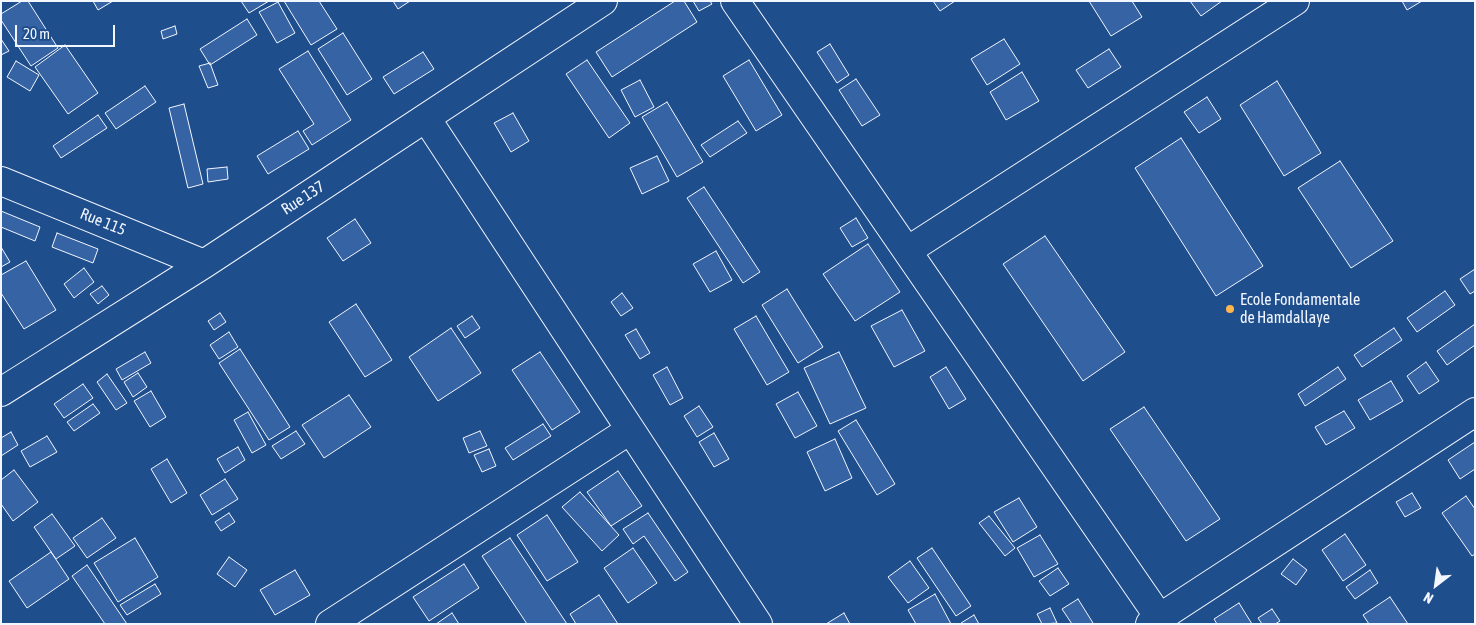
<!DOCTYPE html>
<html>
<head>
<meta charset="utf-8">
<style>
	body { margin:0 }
	#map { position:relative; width:1476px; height:625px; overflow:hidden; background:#1f4e8c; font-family:"Asap Condensed",sans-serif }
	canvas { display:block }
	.frame { position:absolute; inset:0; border:2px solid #f2f6ff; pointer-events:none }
	.north { position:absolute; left:1411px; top:560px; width:50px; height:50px; -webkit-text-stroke:4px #1f4e8c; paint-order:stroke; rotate:210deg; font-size:14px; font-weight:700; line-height:20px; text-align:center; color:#f2f6ff }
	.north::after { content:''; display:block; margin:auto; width:18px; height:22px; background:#f2f6ff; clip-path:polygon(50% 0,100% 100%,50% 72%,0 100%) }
	.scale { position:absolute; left:15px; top:25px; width:100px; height:22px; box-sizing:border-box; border:2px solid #f2f6ff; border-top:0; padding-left:6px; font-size:15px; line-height:18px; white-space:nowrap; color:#f2f6ff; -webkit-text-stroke:4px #1f4e8c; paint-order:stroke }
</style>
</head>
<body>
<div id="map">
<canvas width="1476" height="625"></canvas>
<div class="frame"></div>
<div class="north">N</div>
<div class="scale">20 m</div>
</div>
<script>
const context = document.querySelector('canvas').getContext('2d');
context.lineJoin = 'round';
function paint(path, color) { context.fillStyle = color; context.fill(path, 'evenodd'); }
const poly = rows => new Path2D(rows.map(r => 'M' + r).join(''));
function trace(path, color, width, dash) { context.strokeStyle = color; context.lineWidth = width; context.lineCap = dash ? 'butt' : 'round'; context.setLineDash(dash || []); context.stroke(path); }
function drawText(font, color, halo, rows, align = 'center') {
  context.font = font + ' "Asap Condensed",sans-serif'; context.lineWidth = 4; context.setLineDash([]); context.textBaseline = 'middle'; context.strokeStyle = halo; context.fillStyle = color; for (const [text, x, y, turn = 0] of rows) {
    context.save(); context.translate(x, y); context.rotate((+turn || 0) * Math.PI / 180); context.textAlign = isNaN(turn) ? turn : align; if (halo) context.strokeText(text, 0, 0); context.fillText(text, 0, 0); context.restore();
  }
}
const building = poly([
	[22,1,28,1,58,48,31,66,1,20,1,14,22,1],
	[93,1,113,1,98,10,93,1],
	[241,1,269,1,249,13,241,1],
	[284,1,319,1,337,29,311,45,284,1],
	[393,1,410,1,398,9,393,1],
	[675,1,684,1,697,22,612,77,596,52,675,1],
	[693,1,710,1,712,4,699,11,693,1],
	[933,1,955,1,940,11,933,1],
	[1089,1,1132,1,1142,17,1111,36,1089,1],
	[1190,1,1222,1,1201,16,1190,1],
	[1402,1,1422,1,1407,10,1402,1],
	[278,2,295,33,277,43,259,12,278,2],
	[247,19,257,35,210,65,200,49,247,19],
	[175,26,177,34,163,39,161,31,175,26],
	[343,33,372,79,347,95,318,49,343,33],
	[1,39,9,51,1,55,1,39],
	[1004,39,1020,64,987,85,971,59,1004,39],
	[830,44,849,75,837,83,817,52,830,44],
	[65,45,98,93,68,114,35,67,65,45],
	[1109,49,1121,67,1088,88,1076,70,1109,49],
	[308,51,351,120,312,145,303,131,314,124,279,69,308,51],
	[423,52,434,69,394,94,383,77,423,52],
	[587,60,630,123,609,138,566,74,587,60],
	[749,60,782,115,756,131,723,76,749,60],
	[16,61,39,75,30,91,7,77,16,61],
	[210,63,218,85,208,88,199,66,210,63],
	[1022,72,1039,101,1006,120,990,92,1022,72],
	[856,79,880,115,862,126,839,90,856,79],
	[640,80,654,107,635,117,621,90,640,80],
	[1277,81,1321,153,1284,176,1240,105,1277,81],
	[145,86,156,102,116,129,105,113,145,86],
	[1207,97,1221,119,1199,133,1184,112,1207,97],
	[667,102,703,162,677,177,642,117,667,102],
	[184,104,203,184,188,188,169,108,184,104],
	[513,113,529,141,511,152,494,123,513,113],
	[98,115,107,128,61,158,53,146,98,115],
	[738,121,747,133,710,157,701,145,738,121],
	[298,131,309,149,268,174,257,156,298,131],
	[1181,138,1263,266,1216,296,1135,168,1181,138],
	[657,156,669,181,642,194,630,168,657,156],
	[1340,161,1393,241,1351,268,1298,188,1340,161],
	[227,167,228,179,208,182,207,169,227,167],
	[704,187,760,272,743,283,687,198,704,187],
	[1,211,40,227,35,241,1,227,1,211],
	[856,218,868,238,852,247,840,228,856,218],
	[355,219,371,243,343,261,327,238,355,219],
	[57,233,98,249,93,263,52,247,57,233],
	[1045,236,1125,352,1083,381,1003,264,1045,236],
	[868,244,900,292,855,321,823,274,868,244],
	[1,247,10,262,1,267,1,247],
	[716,251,732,280,710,292,693,264,716,251],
	[26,261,56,310,24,329,1,293,1,275,26,261],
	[84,268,94,282,74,298,64,284,84,268],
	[1475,269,1475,291,1470,294,1460,279,1475,269],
	[102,286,109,295,98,304,90,294,102,286],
	[787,289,823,347,798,363,762,305,787,289],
	[1445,291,1455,305,1417,332,1407,318,1445,291],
	[622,293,633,308,621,316,611,302,622,293],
	[356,304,392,360,365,377,329,322,356,304],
	[902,310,925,351,894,367,871,326,902,310],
	[220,313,226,322,214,330,208,321,220,313],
	[472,316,480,328,465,338,457,326,472,316],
	[756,316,789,372,767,385,734,329,756,316],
	[1475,324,1475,345,1447,365,1437,351,1475,324],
	[451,328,481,373,438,401,409,357,451,328],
	[1394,328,1402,340,1362,367,1354,355,1394,328],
	[636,329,650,353,640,359,625,335,636,329],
	[229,332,238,347,219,359,210,345,229,332],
	[240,349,290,427,269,440,219,363,240,349],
	[145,352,151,363,122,380,116,369,145,352],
	[540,352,580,412,552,430,512,370,540,352],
	[839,352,866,408,830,424,804,368,839,352],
	[1426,362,1439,381,1419,394,1407,376,1426,362],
	[667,367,683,398,670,405,653,375,667,367],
	[946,367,966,399,949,409,930,377,946,367],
	[1338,367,1346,379,1305,406,1298,394,1338,367],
	[138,373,147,387,133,397,124,382,138,373],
	[107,374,127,403,116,410,97,382,107,374],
	[1391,381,1403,401,1370,420,1358,400,1391,381],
	[83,384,93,398,64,418,54,404,83,384],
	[151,391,166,417,150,427,134,401,151,391],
	[798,392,817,426,795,438,776,404,798,392],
	[349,395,371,427,324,458,302,425,349,395],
	[93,404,100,413,74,431,67,422,93,404],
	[699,406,713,427,697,437,684,416,699,406],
	[1144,407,1220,519,1186,541,1110,429,1144,407],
	[1344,411,1355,428,1326,445,1315,427,1344,411],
	[248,412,266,445,252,453,234,420,248,412],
	[856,420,895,484,877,495,838,431,856,420],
	[543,424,551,436,513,460,505,448,543,424],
	[296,431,305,444,281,459,272,446,296,431],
	[480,431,487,446,469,453,463,438,480,431],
	[11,432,18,445,1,456,1,438,11,432],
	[714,433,729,459,714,467,699,442,714,433],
	[47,436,57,452,30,467,21,451,47,436],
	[835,439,852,478,825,491,807,452,835,439],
	[1475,442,1475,469,1460,479,1448,460,1475,442],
	[238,447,245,460,225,473,217,459,238,447],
	[489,449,496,466,482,472,474,455,489,449],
	[167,459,187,493,171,503,151,469,167,459],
	[14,470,38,502,13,521,1,504,1,480,14,470],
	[618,471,642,506,611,526,587,492,618,471],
	[225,479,238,499,212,515,200,495,225,479],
	[580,492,619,535,602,551,562,507,580,492],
	[1412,493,1421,508,1405,517,1396,502,1412,493],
	[1466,496,1475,509,1475,554,1472,556,1442,513,1466,496],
	[1019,498,1037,527,1013,542,994,512,1019,498],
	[229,513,235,522,221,531,215,522,229,513],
	[648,513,688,572,675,581,644,536,633,544,623,529,648,513],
	[52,514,75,546,56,559,34,527,52,514],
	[547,515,578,562,547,581,517,535,547,515],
	[989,516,1015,548,1005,556,979,523,989,516],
	[102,518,116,538,87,558,73,538,102,518],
	[1345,534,1366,565,1343,581,1322,550,1345,534],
	[1040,535,1058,564,1034,577,1017,548,1040,535],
	[135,538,158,577,118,602,94,563,135,538],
	[510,538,567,624,527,624,482,556,510,538],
	[633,548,657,583,628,603,604,568,633,548],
	[932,548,971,606,956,616,917,558,932,548],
	[51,552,69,579,27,608,9,581,51,552],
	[229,557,247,570,235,587,217,574,229,557],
	[1293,559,1307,570,1296,585,1281,574,1293,559],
	[910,561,929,588,908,603,888,577,910,561],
	[464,564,479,588,429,621,413,597,464,564],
	[87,565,127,624,105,624,72,576,87,565],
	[1058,568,1069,584,1050,596,1039,581,1058,568],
	[295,570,310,595,275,615,260,590,295,570],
	[1370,570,1378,583,1355,599,1346,587,1370,570],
	[155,584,161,594,127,615,120,605,155,584],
	[935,594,951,624,916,624,908,610,935,594],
	[599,595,618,624,576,624,570,614,599,595],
	[1390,597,1408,624,1369,624,1363,615,1390,597],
	[1078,599,1093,623,1092,624,1072,624,1062,609,1078,599],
	[1239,603,1252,624,1217,624,1214,619,1239,603],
	[1050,608,1057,623,1042,624,1037,614,1050,608],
	[1272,609,1280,621,1275,624,1262,624,1258,618,1272,609],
	[452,613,459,624,436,624,452,613],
	[844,613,850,624,826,624,844,613],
	[974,615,979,624,961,624,961,623,974,615]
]);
const minor = poly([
	[735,1,1159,617],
	[426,118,758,624],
	[1,181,204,264],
	[907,251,1295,1],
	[1,392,204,264,603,1],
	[330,624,630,430],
	[1150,624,1475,412]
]);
const markers = [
	[1230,309,5,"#ffb74d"]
];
const streetNames = [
	["Rue 137",303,198,-33],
	["Rue 115",103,222,22]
];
const poiNames = [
	["Ecole Fondamentale",1240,300],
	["de Hamdallaye",1240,318]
];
paint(building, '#3563a3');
trace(building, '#f2f6ff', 1);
trace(minor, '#f2f6ff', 30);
trace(minor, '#1f4e8c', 28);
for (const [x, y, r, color] of markers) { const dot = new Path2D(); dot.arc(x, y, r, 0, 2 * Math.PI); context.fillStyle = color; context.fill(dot); trace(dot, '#1f4e8c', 2); }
drawText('16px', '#f2f6ff', '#1f4e8c', streetNames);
drawText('16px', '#f2f6ff', '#1f4e8c', poiNames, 'left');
</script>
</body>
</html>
